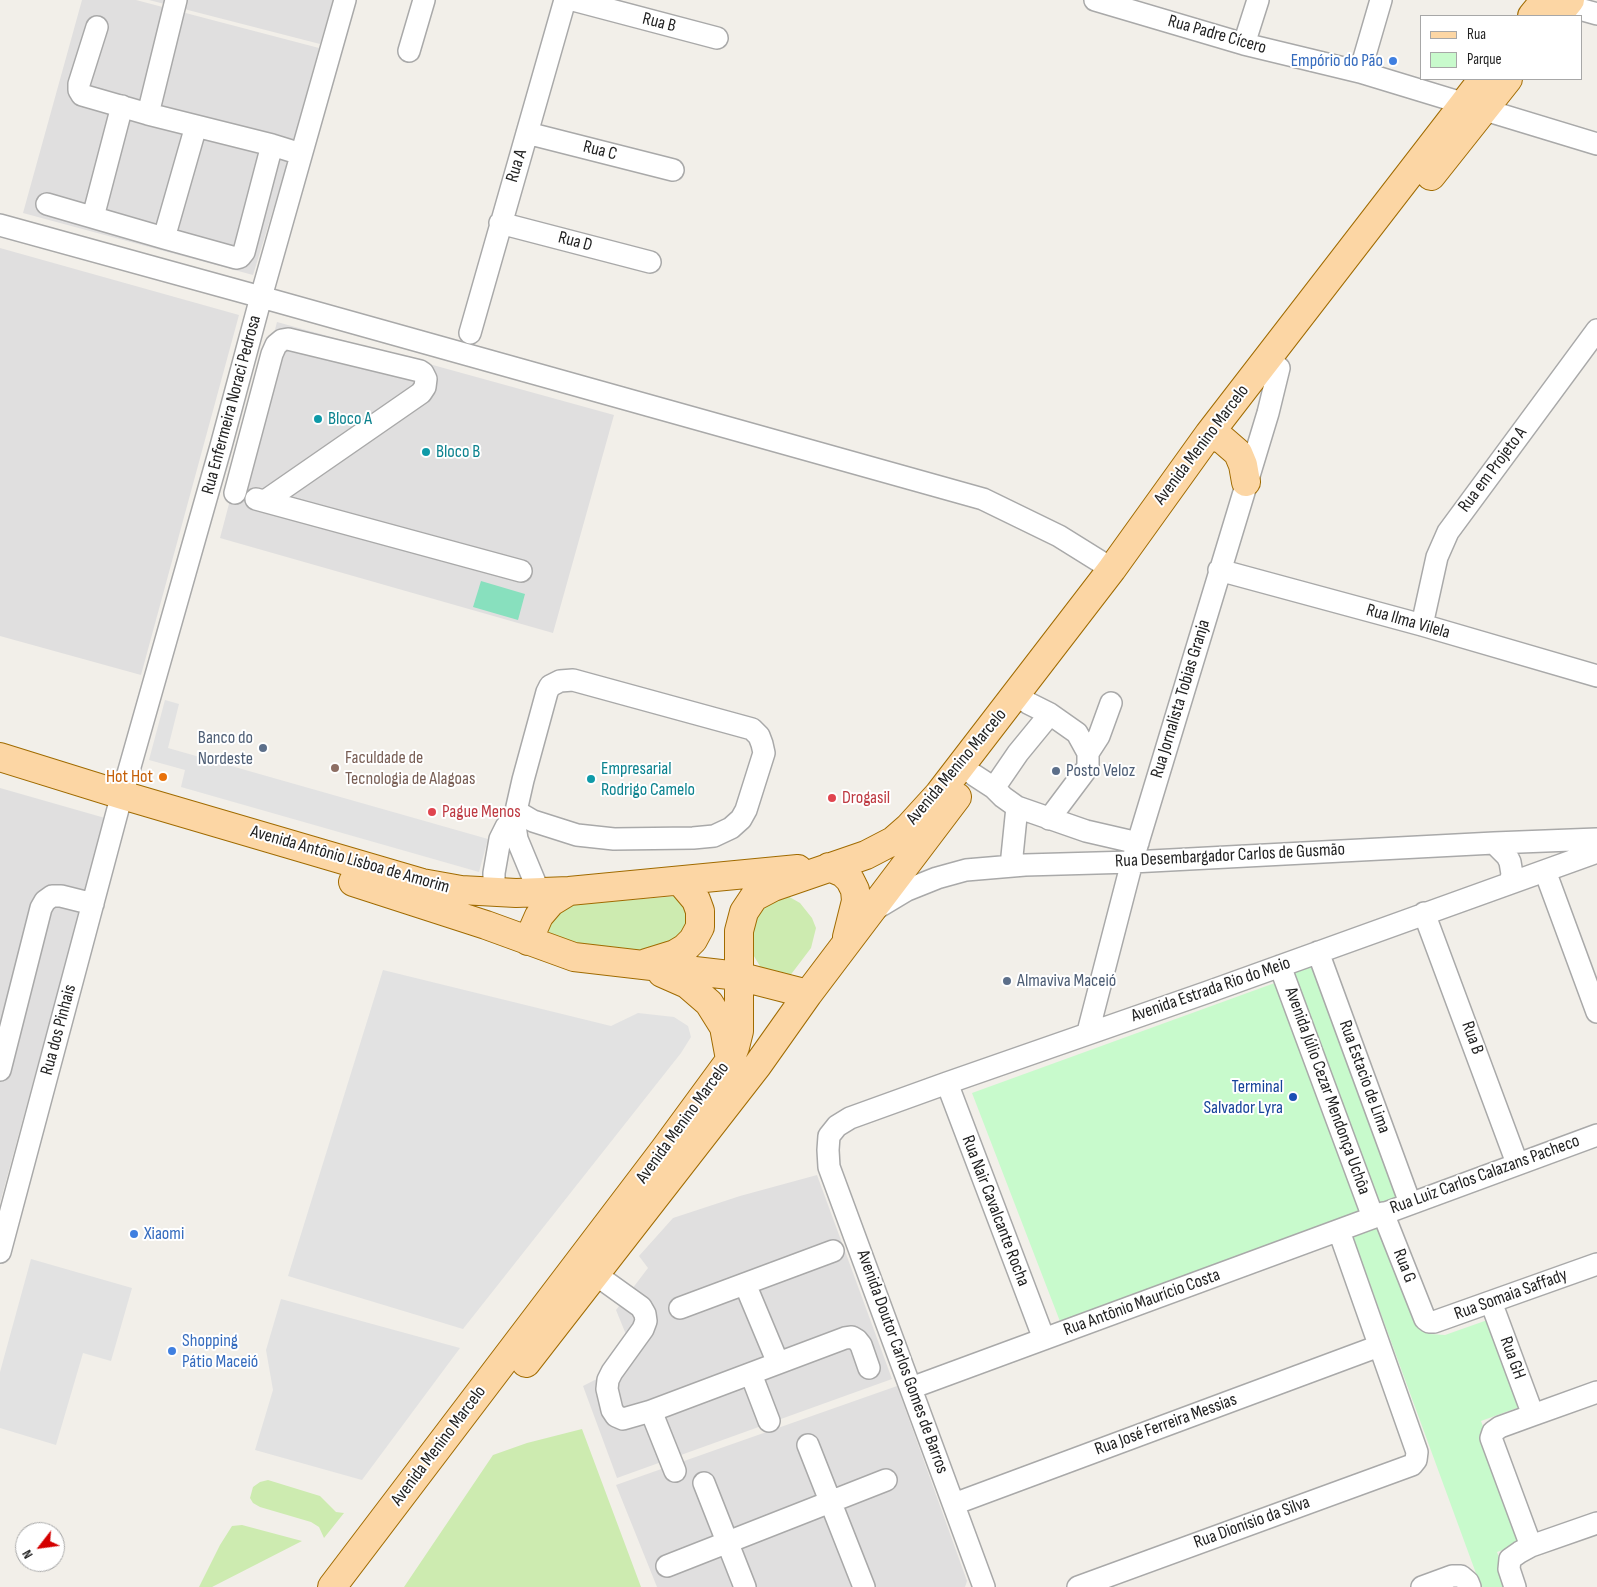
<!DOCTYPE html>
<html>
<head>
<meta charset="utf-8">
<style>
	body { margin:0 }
	#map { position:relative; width:1597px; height:1587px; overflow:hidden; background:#f2efe9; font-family:"Sofia Sans Condensed",sans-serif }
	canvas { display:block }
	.legend { position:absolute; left:1420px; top:15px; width:162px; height:65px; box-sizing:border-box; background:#fff; border:1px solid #a7a7a7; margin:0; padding:6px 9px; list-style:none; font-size:15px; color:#222 }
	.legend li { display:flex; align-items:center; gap:10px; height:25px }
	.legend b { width:25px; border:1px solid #a7a7a7 }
	.north { position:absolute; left:15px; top:1522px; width:50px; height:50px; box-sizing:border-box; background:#fff; border:1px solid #a7a7a7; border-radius:50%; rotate:240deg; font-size:14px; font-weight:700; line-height:20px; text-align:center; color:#222 }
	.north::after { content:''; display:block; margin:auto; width:18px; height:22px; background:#d40000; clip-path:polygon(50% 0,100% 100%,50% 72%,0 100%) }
</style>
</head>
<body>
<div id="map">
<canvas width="1597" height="1587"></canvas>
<ul class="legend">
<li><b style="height:6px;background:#fcd6a4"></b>Rua</li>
<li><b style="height:14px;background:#c8facc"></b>Parque</li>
</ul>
<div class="north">N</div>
</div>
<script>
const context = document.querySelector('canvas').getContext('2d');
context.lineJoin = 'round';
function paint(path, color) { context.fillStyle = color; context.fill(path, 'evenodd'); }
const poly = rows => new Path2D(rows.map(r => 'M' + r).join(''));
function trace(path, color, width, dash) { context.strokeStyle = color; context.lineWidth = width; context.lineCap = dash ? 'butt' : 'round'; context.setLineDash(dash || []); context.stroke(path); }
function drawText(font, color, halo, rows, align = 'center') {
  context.font = font + ' "Sofia Sans Condensed",sans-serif'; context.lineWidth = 4; context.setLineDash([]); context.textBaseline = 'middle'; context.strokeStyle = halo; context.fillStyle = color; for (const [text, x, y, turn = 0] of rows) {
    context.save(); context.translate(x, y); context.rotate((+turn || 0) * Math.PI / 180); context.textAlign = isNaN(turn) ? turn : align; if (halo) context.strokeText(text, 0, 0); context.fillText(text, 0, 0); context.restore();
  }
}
const residential = poly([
	[82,0,136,0,319,48,285,171,253,275,23,213],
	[149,0,333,0,320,44],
	[0,248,239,315,141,675,0,636],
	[277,322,614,415,553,633,220,538],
	[0,788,105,818,0,1203],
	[817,1175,892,1379,617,1478,583,1386,636,1359,616,1310,648,1268,639,1256,673,1218,740,1196],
	[897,1386,967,1581,965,1587,657,1587,616,1485]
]);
const grass = poly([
	[786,895,800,903,812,918,816,928,811,948,786,981,761,968,751,951,749,929,758,910],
	[678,896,695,908,692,932,651,953,544,938,547,912,558,906],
	[582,1429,641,1587,404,1587,493,1455,527,1443],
	[268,1480,320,1496,336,1512,344,1513,324,1538,319,1527,311,1522,260,1507,253,1503,250,1498,253,1487,260,1482],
	[242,1525,302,1541,212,1587,199,1587,220,1545,232,1526]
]);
const park = poly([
	[1314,960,1402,1201,1380,1209,1292,968],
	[1283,980,1367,1217,1061,1324,972,1093],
	[1381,1224,1418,1325,1430,1334,1445,1335,1496,1317,1528,1404,1481,1421,1525,1542,1497,1552,1510,1587,1481,1587,1352,1235]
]);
const pitch = poly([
	[481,581,525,594,518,620,473,607]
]);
const parking = poly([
	[165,700,179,704,168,748,488,839,479,872,181,787,185,770,149,760],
	[383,970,611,1026,638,1013,674,1017,688,1026,691,1037,681,1053,463,1329,288,1276],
	[31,1259,132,1288,111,1361,83,1353,56,1445,0,1428,0,1372],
	[281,1299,460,1348,362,1480,255,1450,273,1390,266,1350]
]);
const minor = poly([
	[573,0,717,38],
	[1095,0,1244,44,1360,72,1597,144],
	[1565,5,1597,14],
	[97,27,79,84,79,90,82,95,148,114,272,145,301,154],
	[1244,44,1258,0],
	[409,51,424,0],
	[1360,72,1381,0],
	[148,114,176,0],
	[527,133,673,170],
	[47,204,164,238,236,258,240,257,244,252,272,145],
	[93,217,122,106],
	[500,223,650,262],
	[0,225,261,297,983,499,1059,536,1112,569],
	[164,238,196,126],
	[470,333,565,0],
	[235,493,272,354,276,345,282,340,288,339,420,371,423,373,426,379,425,387,421,393,265,501],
	[256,499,521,571],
	[1219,570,1422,625,1597,676],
	[1422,625,1437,557,1448,532,1597,330],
	[1028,703,1050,714,1077,733,1088,753,1088,767,1049,819],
	[1088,753,1099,736,1111,703],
	[974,775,994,788,1003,797,1017,807,1086,831,1138,843],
	[994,788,1018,753,1050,714],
	[514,819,516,811,523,780,547,692,550,686,560,681,573,680,752,729,759,736,762,744,764,753,746,810,741,819,731,828,714,836,693,838,614,839,577,835,533,821,516,811],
	[1494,843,1507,856,1510,862,1512,874,1510,883],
	[1011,866,1017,807],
	[1545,871,1597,1012],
	[494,892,494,873,500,839,506,827,514,819,517,839,539,892],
	[877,908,907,890,937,878,966,870,1025,865,1132,862,1494,843,1597,839],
	[1424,913,1517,1163],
	[1318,952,1410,1203],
	[1280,966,1373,1217],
	[1088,1032,1132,862,1268,413,1279,368],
	[0,1070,41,908,45,901,52,896,61,896,93,904],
	[947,1083,1044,1339],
	[1383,1213,1425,1319,1429,1322,1434,1322,1597,1264],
	[0,1252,118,809,221,446,261,297,345,0],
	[595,1274,641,1307,645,1314,646,1321,643,1329,612,1372,608,1380,607,1389,612,1410,616,1416,623,1419,651,1411,845,1338,852,1337,857,1340,861,1345,869,1368],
	[745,1284,778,1363],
	[1491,1302,1533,1415],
	[680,1308,833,1251],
	[751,1374,769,1421],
	[911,1388,1597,1135],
	[651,1411,675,1471],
	[808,1445,864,1587],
	[704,1483,745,1587],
	[954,1504,1379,1346],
	[1531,1546,1491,1438,1493,1432,1500,1427,1533,1415,1597,1392],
	[667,1566,886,1480],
	[984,1587,829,1167,828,1150,829,1136,837,1126,850,1118,947,1083,1208,992,1597,852],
	[1078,1587,1412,1465,1416,1460,1417,1452,1339,1231],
	[1422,1587,1452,1576,1461,1576,1468,1582,1470,1587],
	[1515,1587,1509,1569,1510,1559,1520,1552,1531,1546,1597,1523]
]);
const major = poly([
	[1532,16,1545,0],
	[1557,16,1570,0],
	[1431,176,1508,79],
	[1209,434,1223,440,1238,453,1243,465,1246,482],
	[0,757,122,795,422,883,461,890,516,893,569,891,798,869],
	[829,867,843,873,850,880,855,890,856,901,847,937],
	[353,882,486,925,574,957,738,976,808,994],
	[528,941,539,916,551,902,569,891],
	[646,963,675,954,685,948,693,940,700,927,700,911,696,900,680,881],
	[662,973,687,984,709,1003,724,1027,729,1054],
	[526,1363,757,1066,808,994,957,797],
	[332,1587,664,1150,730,1060,735,1047,739,1031,739,931,744,912,754,897,773,887,866,855,893,841,909,827,939,794,1112,569,1209,434,1483,79]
]);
const markers = [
	[1393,61,5,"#3f7fe0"],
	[318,419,5,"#0f9aa8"],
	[426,452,5,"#0f9aa8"],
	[263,748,5,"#5c6f8a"],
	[335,768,5,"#8d6e63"],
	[1056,771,5,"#5c6f8a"],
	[163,777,5,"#e8710a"],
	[591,779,5,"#0f9aa8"],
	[832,798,5,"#e0444e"],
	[432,812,5,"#e0444e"],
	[1007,981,5,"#5c6f8a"],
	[1293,1097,5,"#1a4fb4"],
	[134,1234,5,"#3f7fe0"],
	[172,1351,5,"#3f7fe0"]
];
const streetNames = [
	["Rua B",659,23,14],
	["Rua Padre Cícero",1217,35,16],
	["Rua C",600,151,14],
	["Rua A",517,166,-73],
	["Rua D",575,242,15],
	["Rua Enfermeira Noraci Pedrosa",232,405,-75],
	["Avenida Menino Marcelo",1202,445,-53],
	["Rua em Projeto A",1493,470,-53],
	["Rua Ilma Vilela",1408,622,16],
	["Rua Jornalista Tobias Granja",1181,699,-73],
	["Avenida Menino Marcelo",957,767,-50],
	["Rua Desembargador Carlos de Gusmão",1230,856,-3],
	["Avenida Antônio Lisboa de Amorim",350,860,16],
	["Avenida Estrada Rio do Meio",1211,990,-19],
	["Rua dos Pinhais",59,1030,-75],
	["Rua B",1472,1038,70],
	["Rua Estacio de Lima",1364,1077,70],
	["Avenida Júlio Cezar Mendonça Uchôa",1327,1091,70],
	["Avenida Menino Marcelo",683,1123,-54],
	["Rua Luiz Carlos Calazans Pacheco",1485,1175,-20],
	["Rua Nair Cavalcante Rocha",995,1211,69],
	["Rua G",1404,1266,69],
	["Rua Somaia Saffady",1511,1295,-20],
	["Rua Antônio Maurício Costa",1142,1303,-20],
	["Rua GH",1512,1358,70],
	["Avenida Doutor Carlos Gomes de Barros",902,1362,70],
	["Rua José Ferreira Messias",1166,1425,-20],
	["Avenida Menino Marcelo",439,1446,-53],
	["Rua Dionísio da Silva",1252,1523,-20]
];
const shopNames = [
	["Empório do Pão",1383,61,"right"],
	["Xiaomi",144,1234],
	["Shopping",182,1341],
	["Pátio Maceió",182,1362]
];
const cultureNames = [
	["Bloco A",328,419],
	["Bloco B",436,452],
	["Empresarial",601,769],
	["Rodrigo Camelo",601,790]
];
const serviceNames = [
	["Banco do",253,738,"right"],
	["Nordeste",253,759,"right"],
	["Posto Veloz",1066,771],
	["Almaviva Maceió",1017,981]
];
const educationNames = [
	["Faculdade de",345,758],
	["Tecnologia de Alagoas",345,779]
];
const foodNames = [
	["Hot Hot",153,777]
];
const healthNames = [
	["Drogasil",842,798],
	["Pague Menos",442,812]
];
const transitNames = [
	["Terminal",1283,1087],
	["Salvador Lyra",1283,1108]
];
paint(residential, '#e0dfdf');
paint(grass, '#cdebb0');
paint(park, '#c8facc');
paint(pitch, '#88e0be');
paint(parking, '#e2e2e2');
trace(minor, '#a9a9a9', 24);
trace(major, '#a06b00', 30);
trace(minor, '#fff', 21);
trace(major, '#fcd6a4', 28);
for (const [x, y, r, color] of markers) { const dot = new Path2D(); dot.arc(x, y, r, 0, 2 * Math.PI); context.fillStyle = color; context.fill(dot); trace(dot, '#fff', 2); }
drawText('18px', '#222', '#fff', streetNames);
drawText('18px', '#366cbe', '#fff', shopNames, 'left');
drawText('18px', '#0d838f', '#fff', cultureNames, 'left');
drawText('18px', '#4e5e75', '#fff', serviceNames, 'left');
drawText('18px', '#785e54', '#fff', educationNames, 'left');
drawText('18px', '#c56008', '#fff', foodNames, 'right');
drawText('18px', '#be3a42', '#fff', healthNames, 'left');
drawText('18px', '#164399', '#fff', transitNames, 'right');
</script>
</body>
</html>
